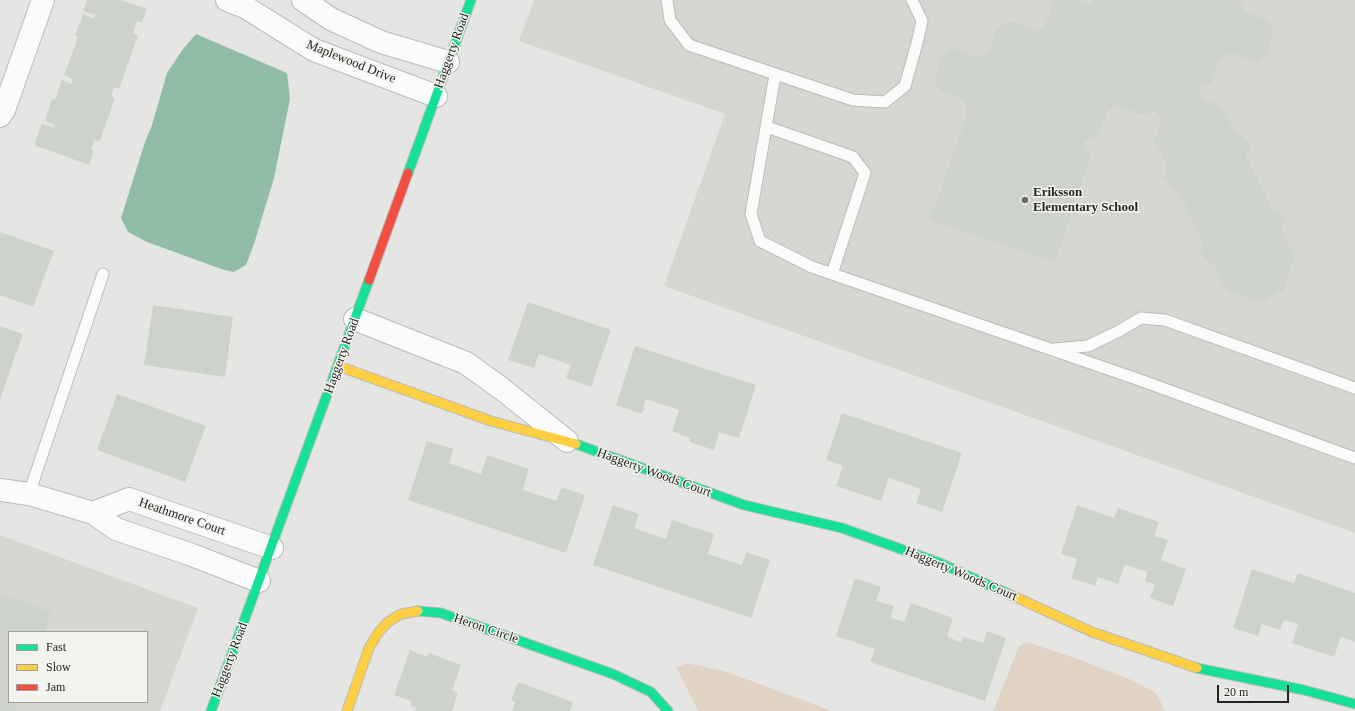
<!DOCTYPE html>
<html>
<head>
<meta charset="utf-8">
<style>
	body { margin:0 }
	#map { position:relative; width:1355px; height:711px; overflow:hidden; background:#e5e6e4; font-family:Georgia,serif }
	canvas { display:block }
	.legend { position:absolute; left:8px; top:631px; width:140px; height:72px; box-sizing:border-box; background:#f3f4f0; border:1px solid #a0a19e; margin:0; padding:5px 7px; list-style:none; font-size:12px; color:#242423 }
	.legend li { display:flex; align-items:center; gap:8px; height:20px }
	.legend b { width:20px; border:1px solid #a0a19e }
	.scale { position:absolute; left:1217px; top:685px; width:72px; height:18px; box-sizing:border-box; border:2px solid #242423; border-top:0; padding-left:5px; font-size:12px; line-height:14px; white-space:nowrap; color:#242423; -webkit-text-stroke:3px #f3f4f0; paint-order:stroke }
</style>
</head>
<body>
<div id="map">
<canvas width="1355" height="711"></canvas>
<ul class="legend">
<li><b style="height:5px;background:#16e098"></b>Fast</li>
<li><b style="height:5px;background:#ffcf43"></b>Slow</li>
<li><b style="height:5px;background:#f24e42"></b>Jam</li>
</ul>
<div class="scale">20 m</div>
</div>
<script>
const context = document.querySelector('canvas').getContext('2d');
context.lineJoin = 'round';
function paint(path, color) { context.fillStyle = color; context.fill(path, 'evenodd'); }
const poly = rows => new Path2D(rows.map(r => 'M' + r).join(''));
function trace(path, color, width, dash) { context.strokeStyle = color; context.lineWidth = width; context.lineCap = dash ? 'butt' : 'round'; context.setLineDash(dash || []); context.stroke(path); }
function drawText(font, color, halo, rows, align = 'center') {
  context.font = font + ' Georgia,serif'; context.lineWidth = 3; context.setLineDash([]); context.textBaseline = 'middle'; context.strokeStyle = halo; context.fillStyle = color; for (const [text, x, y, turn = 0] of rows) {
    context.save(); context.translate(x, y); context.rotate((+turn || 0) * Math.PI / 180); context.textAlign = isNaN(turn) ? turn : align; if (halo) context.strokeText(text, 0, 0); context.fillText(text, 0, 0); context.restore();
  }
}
const built = poly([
	[534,0,1355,0,1355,533,664,286,725,114,519,41],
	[0,535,198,608,160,711,0,711],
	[9,632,147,632,147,702,9,702]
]);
const green = poly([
	[1027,642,1081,660,1132,680,1157,694,1165,711,993,711,994,709,1019,646],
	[686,663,724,671,833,711,698,711,677,668]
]);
const water = poly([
	[196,34,287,73,290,99,274,178,254,244,246,265,234,272,224,270,147,242,128,232,121,218,145,142,152,125,167,73,183,49]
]);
const building = poly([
	[87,0,122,0,147,9,142,23,137,21,133,33,138,36,119,89,114,87,111,97,115,98,100,141,95,140,91,150,94,151,89,165,34,145,42,124,54,128,55,125,45,121,52,99,55,100,62,80,71,84,73,79,64,75,78,37,75,36,83,14,94,19,95,15,83,11],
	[1054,0,1079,0,1088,4,1095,0,1239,0,1244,11,1268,20,1273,30,1267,55,1255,62,1231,53,1219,59,1210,84,1199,88,1204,101,1221,105,1235,133,1243,135,1250,146,1246,156,1272,208,1280,212,1285,220,1282,230,1294,258,1283,290,1260,302,1226,290,1214,264,1205,260,1200,250,1203,241,1178,190,1170,187,1164,177,1167,166,1154,141,1162,121,1156,111,1141,115,1118,105,1108,111,1097,135,1086,140,1082,151,1091,155,1055,262,930,220,968,112,964,100,940,90,934,80,942,56,953,48,978,58,989,52,998,27,1010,21,1034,30,1045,26],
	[0,232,54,251,33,307,0,295],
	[528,302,611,330,591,387,566,378,571,365,539,354,534,368,508,360],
	[153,305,233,317,225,377,144,365],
	[0,326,23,334,0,399],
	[635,346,756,385,739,438,719,432,714,450,689,442,690,438,672,431,679,410,646,399,642,414,616,405],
	[117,394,206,426,185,482,97,450],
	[842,413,962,453,942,512,916,503,921,489,889,478,881,501,836,486,843,466,826,460],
	[427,441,454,449,449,463,481,474,487,455,529,469,523,490,557,501,561,487,585,495,566,553,408,500],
	[613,505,639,514,634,528,666,539,672,520,714,534,708,554,742,565,746,552,770,560,751,618,593,565],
	[1077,505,1114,518,1118,508,1159,522,1154,536,1168,540,1161,560,1186,569,1173,606,1150,598,1155,584,1145,581,1147,572,1125,565,1118,584,1098,577,1095,586,1071,578,1077,559,1061,554],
	[1252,569,1294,583,1298,573,1355,593,1355,642,1341,637,1334,657,1292,643,1298,624,1284,620,1280,630,1262,624,1258,636,1233,628],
	[855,578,881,587,876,601,894,606,890,617,904,622,911,603,953,618,947,637,961,642,963,637,983,643,987,631,1006,638,985,701,870,662,875,649,836,636],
	[0,593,51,612,44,632,9,632,9,702,18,702,15,711,0,711],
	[410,650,427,657,429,653,461,665,452,690,458,693,452,711,415,711,416,708,410,705,411,701,394,695],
	[518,682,573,702,570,711,512,711,515,702,511,700]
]);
const lane = poly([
	[667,0,670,20,689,45,853,100,885,102,905,86,917,43,922,21,912,0],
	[775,75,751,214,760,241,812,267,1137,379,1355,458],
	[767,127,853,157,865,173,832,274],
	[1054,349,1088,346,1119,331,1141,318,1165,320,1355,388],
	[29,494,103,274]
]);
const street = poly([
	[227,0,245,7,314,50,436,96],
	[303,0,331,19,381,42,448,62],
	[0,116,4,110,43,0],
	[355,319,466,363,502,389,567,441],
	[0,490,29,494,93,513,116,529,192,555,259,581],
	[93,513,129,499,272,548]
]);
const fast = poly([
	[408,173,471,0],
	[576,444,744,505,842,528,940,563,1011,595],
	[418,611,441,613,613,674,651,692,668,711],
	[1197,668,1304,690,1355,704],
	[211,711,369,280]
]);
const slow = poly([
	[338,366,491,421,576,444],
	[1011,595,1092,632,1197,668],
	[347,711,369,648,378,633,388,622,401,614,418,611]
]);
const jam = poly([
	[369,280,408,173]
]);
const markers = [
	[1025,200,4,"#686867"]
];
const streetNames = [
	["Haggerty Road",452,51,-70],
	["Maplewood Drive",351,62,22],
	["Haggerty Road",342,356,-70],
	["Haggerty Woods Court",654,473,20],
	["Heathmore Court",182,517,19],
	["Haggerty Woods Court",961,574,23],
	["Heron Circle",486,629,19],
	["Haggerty Road",230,660,-69]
];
const poiNames = [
	["Eriksson",1033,193],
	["Elementary School",1033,208]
];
paint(built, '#d5d7d0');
paint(green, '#e2d4c4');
paint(water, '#91bda7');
paint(building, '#cdd3ca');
trace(lane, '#bbbcba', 13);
trace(street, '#bbbcba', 24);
trace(fast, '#bbbcba', 11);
trace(slow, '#bbbcba', 11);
trace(jam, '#bbbcba', 11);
trace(lane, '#fbfbfb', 11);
trace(street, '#fbfbfb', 22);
trace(fast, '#16e098', 9);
trace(slow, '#ffcf43', 9);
trace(jam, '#f24e42', 9);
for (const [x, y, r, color] of markers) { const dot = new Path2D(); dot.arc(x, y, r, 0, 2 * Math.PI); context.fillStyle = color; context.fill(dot); trace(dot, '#f3f4f0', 1.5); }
drawText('13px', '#242423', '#f3f4f0', streetNames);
drawText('bold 13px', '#242423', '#f3f4f0', poiNames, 'left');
</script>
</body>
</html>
